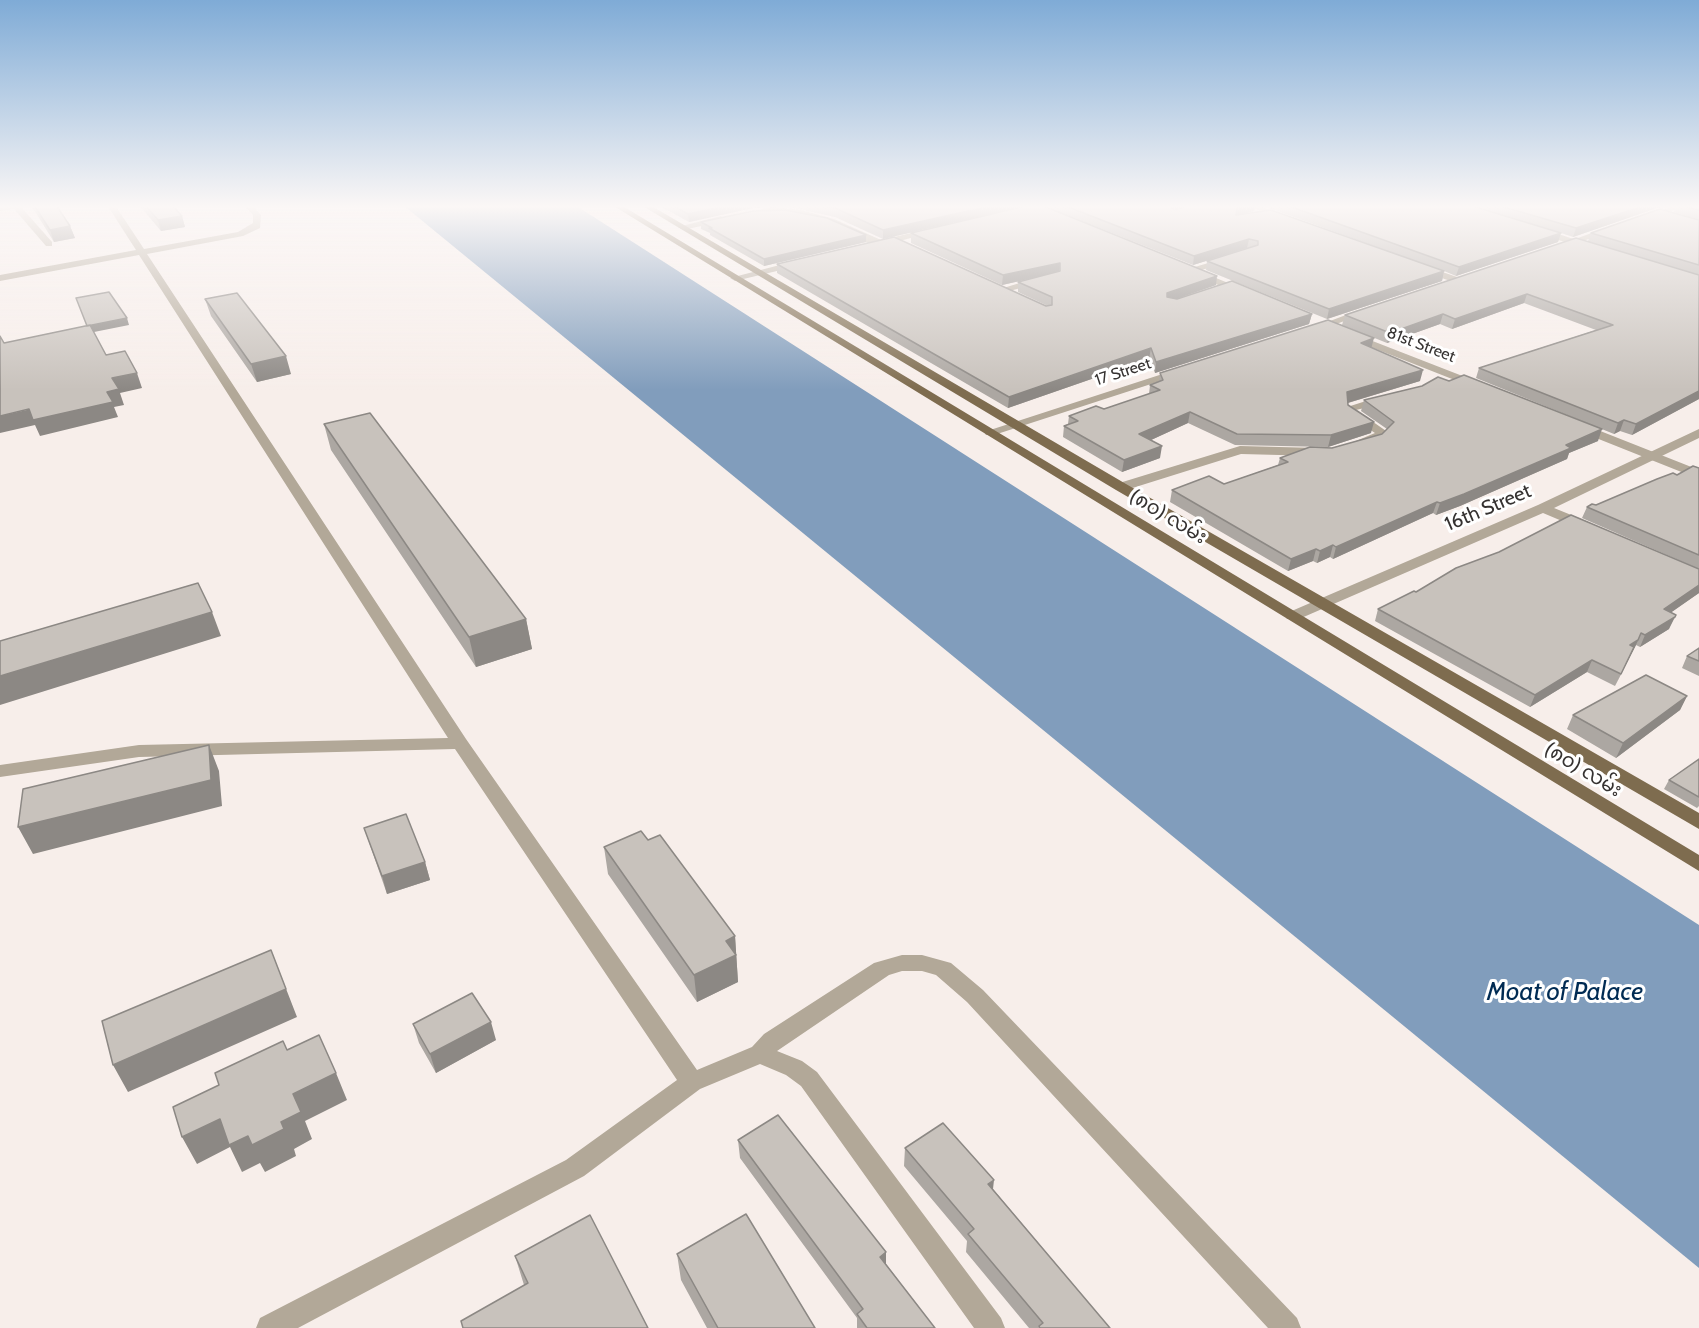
<!DOCTYPE html>
<html>
<head>
<meta charset="utf-8">
<style>
	body { margin:0 }
	canvas { display:block; background:#f7eeea }
</style>
</head>
<body>
<canvas width="1699" height="1328"></canvas>
<script>
const context = document.querySelector('canvas').getContext('2d');
context.lineJoin = 'round';
function paint(path, color) { context.fillStyle = color; context.fill(path, 'evenodd'); }
const poly = rows => new Path2D(rows.map(r => 'M' + r).join(''));
function trace(path, color, width, dash) { context.strokeStyle = color; context.lineWidth = width; context.lineCap = dash ? 'butt' : 'round'; context.setLineDash(dash || []); context.stroke(path); }
function drawText(font, color, halo, rows, align = 'center') {
  context.font = font + ' Cabin,"Noto Sans Myanmar",sans-serif'; context.lineWidth = 6; context.setLineDash([]); context.textBaseline = 'middle'; context.strokeStyle = halo; context.fillStyle = color; for (const [text, x, y, turn = 0] of rows) {
    context.save(); context.translate(x, y); context.rotate((+turn || 0) * Math.PI / 180); context.textAlign = isNaN(turn) ? turn : align; if (halo) context.strokeText(text, 0, 0); context.fillText(text, 0, 0); context.restore();
  }
}
const water = poly([
	[403,205,575,205,1699,925,1699,1268]
]);
const minor = poly([
	[0,205,28,205,22,208,52,242,52,246,46,246,14,209,0,211,0,205],
	[107,205,115,205,144,249,238,232,253,223,253,215,244,205,252,205,261,215,260,228,243,236,147,254,466,739,697,1070,752,1047,764,1034,874,963,902,955,922,955,951,963,983,990,1297,1318,1301,1328,1268,1328,967,1002,936,975,922,971,902,971,889,975,777,1051,802,1061,817,1072,1001,1318,1005,1328,974,1328,801,1086,786,1075,760,1064,700,1089,584,1176,298,1328,256,1328,260,1318,566,1160,677,1080,455,749,139,757,0,777,0,765,139,745,448,738,139,255,0,281,0,275,136,250,107,205],
	[1037,205,1053,205,1022,213,1018,210,1037,205],
	[1245,205,1256,205,1289,217,1282,219,1245,205],
	[772,207,801,210,834,219,881,240,933,228,938,231,876,247,828,223,801,216,772,213,747,217,743,214,772,207],
	[721,216,725,219,724,221,683,230,678,227,721,216],
	[1540,228,1592,245,1594,247,1589,250,1537,233,1535,231,1540,228],
	[1228,257,1231,258,1231,262,1190,273,1185,270,1228,257],
	[799,260,802,261,802,265,735,281,730,278,799,260],
	[1422,265,1460,278,1461,280,1456,283,1419,270,1417,268,1422,265],
	[1039,277,1043,278,1043,282,1002,293,997,290,1039,277],
	[1385,395,1389,396,1389,402,1356,410,1389,433,1378,443,1356,447,1356,441,1375,433,1346,414,1344,408,1385,395],
	[1699,429,1699,438,1554,508,1591,523,1593,526,1591,529,1581,529,1543,513,1299,619,1287,619,1285,616,1287,613,1538,505,1699,429],
	[1240,446,1318,448,1324,452,1318,456,1241,454,1126,490,1121,491,1114,487,1116,484,1240,446]
]);
const tertiary = poly([
	[1677,205,1688,205,1647,220,1640,218,1677,205],
	[1608,227,1616,229,1564,248,1556,246,1608,227],
	[1193,271,1199,271,1250,292,1241,294,1193,275,1193,271],
	[1359,310,1368,312,1318,331,1309,329,1359,310],
	[1352,333,1483,384,1485,386,1475,388,1348,338,1348,334,1352,333],
	[1181,368,1185,369,1185,373,994,435,986,435,984,432,1181,368],
	[1580,423,1699,470,1699,479,1576,430,1574,427,1580,423]
]);
const primary = poly([
	[612,205,621,205,1699,855,1699,871,612,205],
	[641,205,650,205,1126,484,1699,813,1699,829,1116,490,641,205]
]);
const wall = poly([
	[31,205,56,205,70,226,75,238,54,242],
	[139,205,172,205,182,216,185,227,161,231],
	[658,205,1025,205,1025,206,1050,208,1050,205,1255,205,1254,211,1243,214,1426,265,1261,205,1699,205,1699,220,1674,212,1677,205,1657,208,1573,237,1561,233,1558,242,1456,276,1444,271,1442,281,1327,319,1206,270,1207,261,1249,248,1193,265,1064,214,1216,285,1176,299,1312,314,1309,324,1155,373,1149,359,1008,408,777,273,777,264,1048,306,1018,292,1018,282,1029,279,1002,285,911,243,911,233,991,214,883,239,835,217,785,206,753,208,689,222],
	[1699,220,1699,399,1632,435,1620,431,1614,434,1476,378,1479,368,1596,330,1524,303,1452,329,1440,324,1387,343,1342,325,1345,315,1588,241,1591,233],
	[701,222,866,235,866,242,764,266,710,235,710,233,701,229],
	[205,299,291,374,257,382,211,316],
	[1372,347,1420,381,1348,403,1348,405,1371,433,1328,447,1235,445,1188,423,1151,440,1160,458,1122,472,1063,437,1064,426,1068,424,1069,416,1104,409,1149,394,1150,385,1159,382,1160,373],
	[1364,400,1598,441,1569,453,1567,459,1460,506,1436,515,1433,513,1333,559,1330,557,1317,563,1313,561,1288,571,1170,502,1172,490,1224,484,1278,465,1280,458,1332,448,1382,434,1387,429,1361,411],
	[324,424,526,619,532,649,476,667,331,450],
	[1699,468,1699,569,1582,518,1587,507,1596,505,1677,475],
	[1699,569,1699,593,1671,612,1669,629,1640,647,1636,645,1615,686,1587,672,1530,707,1375,621,1378,609,1416,592],
	[1699,648,1699,676,1682,668,1687,656],
	[1687,696,1680,710,1616,758,1567,729,1573,715],
	[1699,759,1699,806,1697,808,1664,789,1669,780],
	[364,828,425,862,430,880,387,894],
	[604,847,735,936,738,982,697,1002,608,874],
	[413,1024,496,1040,436,1073,419,1043],
	[738,1140,886,1252,886,1264,935,1328,857,1328,857,1318,740,1158],
	[905,1148,993,1189,1110,1328,1029,1328,966,1252,967,1241,904,1166],
	[677,1254,815,1328,707,1328,681,1280],
	[515,1256,648,1328,524,1285]
]);
const shadedWall = poly([
	[729,205,752,205,753,208,689,222,688,214],
	[995,205,1025,205,1024,206,883,239,883,230],
	[1167,205,1196,205,1166,213],
	[1249,205,1255,205,1254,211,1235,216,1237,207],
	[1646,205,1677,205,1657,208,1573,237,1576,228],
	[182,216,185,227,161,231,158,220],
	[70,226,75,238,54,242,50,230],
	[1561,233,1558,242,1456,276,1459,267],
	[866,235,866,242,764,266,764,259],
	[1249,239,1247,248,1193,265,1194,256],
	[1060,263,1059,272,1002,285,1003,275],
	[1444,271,1442,281,1327,319,1329,309],
	[1217,276,1216,285,1165,303,1167,293],
	[1527,294,1524,303,1452,329,1455,319],
	[1312,314,1309,324,1155,373,1156,362],
	[1443,314,1440,324,1387,343,1390,333],
	[127,318,129,325,89,333,87,326],
	[1374,338,1371,349,1361,343],
	[1151,348,1149,359,1008,408,1009,397],
	[286,356,291,374,257,382,251,364],
	[1423,370,1420,381,1344,404,1347,392],
	[137,373,142,388,120,393,124,405,114,407,118,417,40,436,35,425,0,433,0,416,107,392,112,378],
	[1699,391,1699,399,1632,435,1636,424],
	[1190,412,1188,423,1138,446,1139,434],
	[1624,420,1620,431,1614,434,1618,423],
	[1374,422,1371,433,1328,447,1331,435],
	[1602,429,1598,441,1569,453,1567,459,1460,506,1436,515,1440,503],
	[1162,446,1160,458,1122,472,1124,460],
	[1437,502,1433,513,1333,559,1336,547],
	[1333,545,1330,557,1317,563,1320,551],
	[1316,549,1313,561,1288,571,1291,559],
	[1699,585,1699,593,1659,621,1664,609],
	[212,612,221,636,0,705,0,676],
	[1676,615,1669,629,1640,647,1645,635],
	[526,619,532,649,476,667,469,637],
	[1641,633,1636,645,1615,686,1621,674,1630,645],
	[1592,660,1587,672,1530,707,1535,695],
	[1687,696,1680,710,1616,758,1623,743],
	[209,745,219,771,222,806,33,854,18,827],
	[425,862,430,880,387,894,382,876],
	[735,936,738,982,697,1002,694,975,726,941],
	[271,950,297,1017,128,1092,113,1065],
	[491,1022,496,1040,436,1073,430,1054],
	[336,1073,347,1100,305,1121,312,1139,294,1149,296,1156,265,1172,260,1163,242,1172,230,1147,197,1164,182,1137,220,1119,281,1122,293,1094],
	[994,1180,992,1198,988,1184],
	[886,1252,886,1270,880,1257]
]);
const building = poly([
	[34,205,56,205,70,226,50,230,34,205],
	[145,205,172,205,182,216,158,220,145,205],
	[672,205,729,205,688,214,672,205],
	[817,205,995,205,883,230,835,208,817,205],
	[1030,205,1041,205,1217,276,1167,293,1167,297,1177,299,1232,281,1312,314,1156,362,1151,348,1009,397,777,264,894,237,1046,306,1052,305,1052,297,1018,282,1060,271,1060,263,1003,275,911,233,1030,205],
	[1063,205,1168,205,1167,205,1174,210,1192,205,1249,205,1237,207,1236,215,1271,210,1444,271,1329,309,1207,261,1258,245,1258,241,1249,239,1194,256,1063,205],
	[1286,205,1469,205,1561,233,1459,267,1286,205],
	[1497,205,1646,205,1576,228,1497,205],
	[1680,205,1699,205,1699,210,1680,205],
	[1660,209,1699,220,1699,265,1591,233,1660,209],
	[785,210,827,218,866,235,764,259,709,228,712,228,701,222,753,211,785,210],
	[1576,238,1699,275,1699,391,1636,424,1624,420,1618,423,1479,368,1613,325,1527,294,1455,319,1443,314,1390,333,1345,315,1576,238],
	[109,292,127,318,87,326,76,298,109,292],
	[237,293,286,356,251,364,205,299,237,293],
	[1328,320,1374,338,1361,343,1423,370,1347,392,1348,405,1374,422,1331,435,1237,434,1190,412,1139,434,1162,446,1124,460,1064,426,1078,421,1069,416,1096,406,1104,409,1160,390,1150,385,1163,380,1160,373,1328,320],
	[90,325,106,355,125,351,137,373,112,378,119,389,107,392,113,402,33,420,29,409,0,416,0,336,4,343,90,325],
	[1464,375,1602,429,1566,445,1571,448,1464,494,1440,503,1437,502,1336,547,1333,545,1320,551,1316,549,1291,559,1172,490,1209,476,1224,484,1288,462,1280,458,1310,447,1332,448,1382,434,1394,422,1364,400,1422,386,1438,377,1449,381,1464,375],
	[370,413,526,619,469,637,324,424,370,413],
	[1693,466,1699,468,1699,555,1587,507,1592,504,1596,505,1657,479,1673,473,1677,475,1693,466],
	[1571,515,1699,569,1699,585,1664,609,1676,615,1675,617,1645,635,1641,633,1638,640,1630,645,1634,647,1621,674,1592,660,1535,695,1378,609,1414,591,1416,592,1456,568,1499,552,1571,515],
	[198,583,212,612,0,676,0,641,198,583],
	[1699,648,1699,661,1687,656,1699,648],
	[1646,675,1687,696,1623,743,1573,715,1646,675],
	[209,745,211,780,18,827,23,789,209,745],
	[1699,759,1699,797,1669,780,1699,759],
	[406,814,425,862,382,876,364,828,406,814],
	[641,831,648,840,660,835,735,936,726,941,736,955,694,975,604,847,641,831],
	[271,950,286,989,113,1065,102,1021,271,950],
	[472,993,491,1022,430,1054,413,1024,472,993],
	[319,1035,336,1073,293,1094,301,1112,281,1122,284,1129,252,1145,248,1136,229,1145,220,1119,182,1137,173,1107,219,1085,215,1073,283,1041,287,1050,319,1035],
	[778,1115,886,1252,880,1257,935,1328,867,1328,857,1314,863,1309,738,1140,778,1115],
	[943,1123,994,1180,988,1184,1110,1328,1040,1328,1039,1326,1043,1323,968,1234,974,1229,905,1148,943,1123],
	[746,1214,815,1328,718,1328,677,1254,746,1214],
	[590,1215,648,1328,463,1328,461,1321,528,1283,515,1256,590,1215]
]);
const farStreetnames = [
	["81st Street",1421,345,21],
	["17 Street",1123,372,-18]
];
const streetNames = [
	["16th Street",1488,508,-23],
	["(၈၀) လမ်း",1168,517,31],
	["(၈၀) လမ်း",1583,770,31]
];
const nearWaternames = [
	["Moat of Palace",1565,992]
];
paint(water, '#819dbc');
paint(minor, '#b2a898');
paint(tertiary, '#b2a898');
paint(primary, '#7e6c4f');
paint(wall, '#aca7a2');
paint(shadedWall, '#8c8884');
paint(building, '#c8c2bc');
trace(building, '#8c8884', 1.5);
const sky = context.createLinearGradient(0, 0, 0, 390);
sky.addColorStop(0, '#7fabd6');
sky.addColorStop(0.53, '#fbf7f6');
sky.addColorStop(1, '#fbf7f600');
context.fillStyle = sky;
context.fillRect(0, 0, 1699, 390);
drawText('16px', '#353231', '#fff', farStreetnames);
drawText('20px', '#353231', '#fff', streetNames);
drawText('italic 26px', '#002b53', '#fff', nearWaternames);
</script>
</body>
</html>
